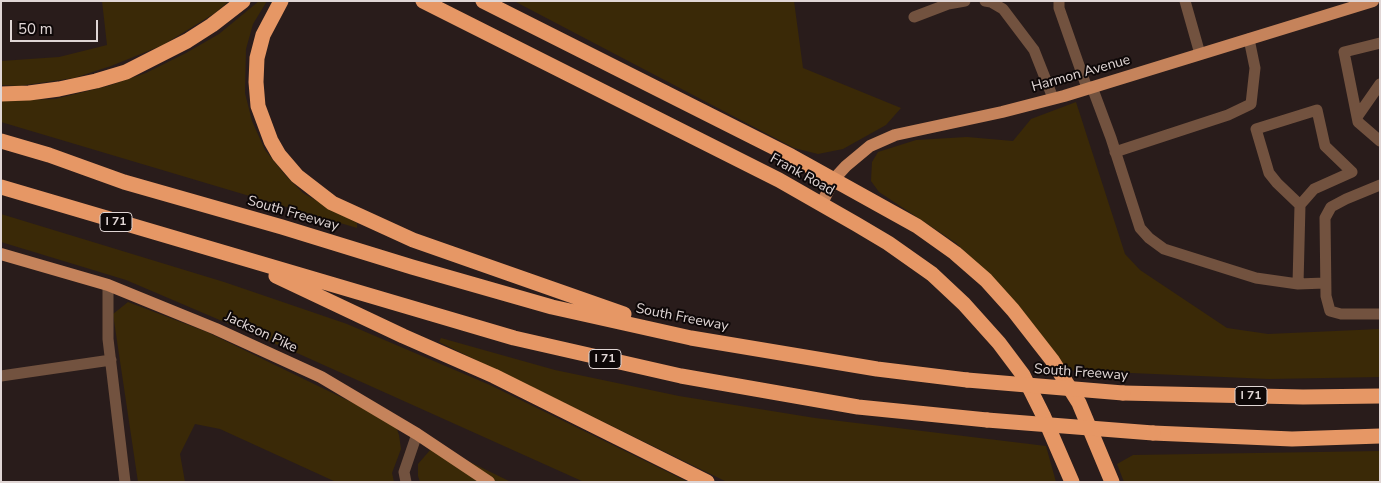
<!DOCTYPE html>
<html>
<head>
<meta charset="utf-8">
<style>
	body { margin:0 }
	#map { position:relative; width:1381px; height:483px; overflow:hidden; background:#291c1b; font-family:"Nunito Sans",sans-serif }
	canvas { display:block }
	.frame { position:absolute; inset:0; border:2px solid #e0d6d5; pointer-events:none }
	.scale { position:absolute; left:10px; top:20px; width:88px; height:22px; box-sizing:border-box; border:2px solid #e0d6d5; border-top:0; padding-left:6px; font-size:15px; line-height:18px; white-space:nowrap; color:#e0d6d5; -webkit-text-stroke:4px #0e0808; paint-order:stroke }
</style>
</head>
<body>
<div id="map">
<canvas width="1381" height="483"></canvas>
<div class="frame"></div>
<div class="scale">50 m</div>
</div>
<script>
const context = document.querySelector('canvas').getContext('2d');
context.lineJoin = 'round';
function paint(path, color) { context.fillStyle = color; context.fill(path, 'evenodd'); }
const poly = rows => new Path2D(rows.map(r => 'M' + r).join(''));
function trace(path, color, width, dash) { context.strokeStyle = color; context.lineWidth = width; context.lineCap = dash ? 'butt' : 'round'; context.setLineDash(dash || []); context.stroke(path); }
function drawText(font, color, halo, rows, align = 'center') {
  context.font = font + ' "Nunito Sans",sans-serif'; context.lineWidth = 4; context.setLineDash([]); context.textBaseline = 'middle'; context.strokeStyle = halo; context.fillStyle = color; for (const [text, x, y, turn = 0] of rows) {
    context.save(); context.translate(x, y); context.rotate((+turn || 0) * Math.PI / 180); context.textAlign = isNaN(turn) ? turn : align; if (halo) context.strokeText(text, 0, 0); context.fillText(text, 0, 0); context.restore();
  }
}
const green = poly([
	[102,1,229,1,215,13,163,45,111,66,74,78,19,86,1,85,1,61,59,57,107,45],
	[259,1,267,1,253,24,246,49,245,93,252,121,265,150,286,176,303,193,357,223,357,228,1,122,1,101,55,99,108,86,146,73,186,53,219,34],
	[514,1,794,1,803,68,901,108,886,125,843,149,818,154,794,148],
	[1076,102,1125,254,1140,270,1227,328,1268,334,1380,329,1380,377,1269,379,1062,370,995,281,956,243,879,192,871,181,872,162,878,152,916,140,967,137,1013,141,1031,119],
	[1,214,224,282,347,324,490,385,688,482,584,482,297,353,126,280,1,242],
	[128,302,207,332,384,418,395,424,399,435,401,449,392,473,394,482,336,482,220,429,195,424,180,454,185,482,138,482,113,314],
	[441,338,555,370,679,396,815,418,1046,446,1056,482,727,482,439,342],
	[441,448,511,482,420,482,418,476,418,464,431,449],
	[1380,451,1380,482,1124,482,1117,464,1133,455]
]);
const minor = poly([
	[985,1,991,2,1003,9,1034,50,1053,98],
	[1059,1,1059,8,1087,88],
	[1185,1,1200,54],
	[914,17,948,4,965,1],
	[1380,43,1344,52,1358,122,1380,141],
	[1092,87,1111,138,1140,228,1149,238,1164,249,1256,278,1298,284,1300,205,1314,189,1352,172,1325,146,1317,110,1256,129,1269,173,1277,183,1300,205],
	[1357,117,1380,84],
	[1115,152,1228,115,1251,104,1255,68,1249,39],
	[1380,185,1346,199,1331,207,1325,218,1326,296,1330,311,1341,314,1380,314],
	[1298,284,1325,283],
	[108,285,108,339,125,482],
	[1,376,111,360],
	[406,482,404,472,417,434]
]);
const major = poly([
	[821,205,834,179,846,166,870,146,895,135,1002,112,1064,96,1373,1],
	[1,254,108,285,216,329,321,377,417,434,489,482]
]);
const highway = poly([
	[281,1,263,35,257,58,256,82,258,106,271,141,279,155,297,176,332,203,413,240,624,314],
	[423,1,779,180,856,224,888,243,932,274,964,304,999,343,1023,375,1043,415,1072,482],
	[483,1,791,156,917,226,955,253,986,280,1013,310,1052,360,1079,403,1112,482],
	[1,94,29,93,59,89,96,81,126,72,187,41,212,25,243,1],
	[1,141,49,155,124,182,282,227,412,267,552,307,691,338,877,369,967,380],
	[1,187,514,338,681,376,858,407,987,420],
	[276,276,403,336,494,376,707,482],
	[1123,393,1303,397,1380,396],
	[1153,433,1292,439,1380,436]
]);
const highwayBridge = poly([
	[967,380,1123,393],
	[987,420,1153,433]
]);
const shields = [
	[116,222,32],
	[605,359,32],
	[1251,396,32]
];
const shieldNames = [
	["I 71",116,222],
	["I 71",605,359],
	["I 71",1251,396]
];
const streetNames = [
	["Harmon Avenue",1081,74,-16],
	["Frank Road",802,175,29],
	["South Freeway",293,214,16],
	["South Freeway",682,318,11],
	["Jackson Pike",261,333,25],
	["South Freeway",1081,373,4]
];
paint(green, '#3a2907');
trace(minor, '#72523f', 11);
trace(major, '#c5835b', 12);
trace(highway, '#e69765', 15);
trace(highwayBridge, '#e69765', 15);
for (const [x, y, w] of shields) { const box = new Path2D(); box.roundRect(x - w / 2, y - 9.5, w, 19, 4); context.fillStyle = '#0e0808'; context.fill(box); trace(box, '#e0d6d5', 1); }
drawText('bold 12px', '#e0d6d5', null, shieldNames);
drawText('14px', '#e0d6d5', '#0e0808', streetNames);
</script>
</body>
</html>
